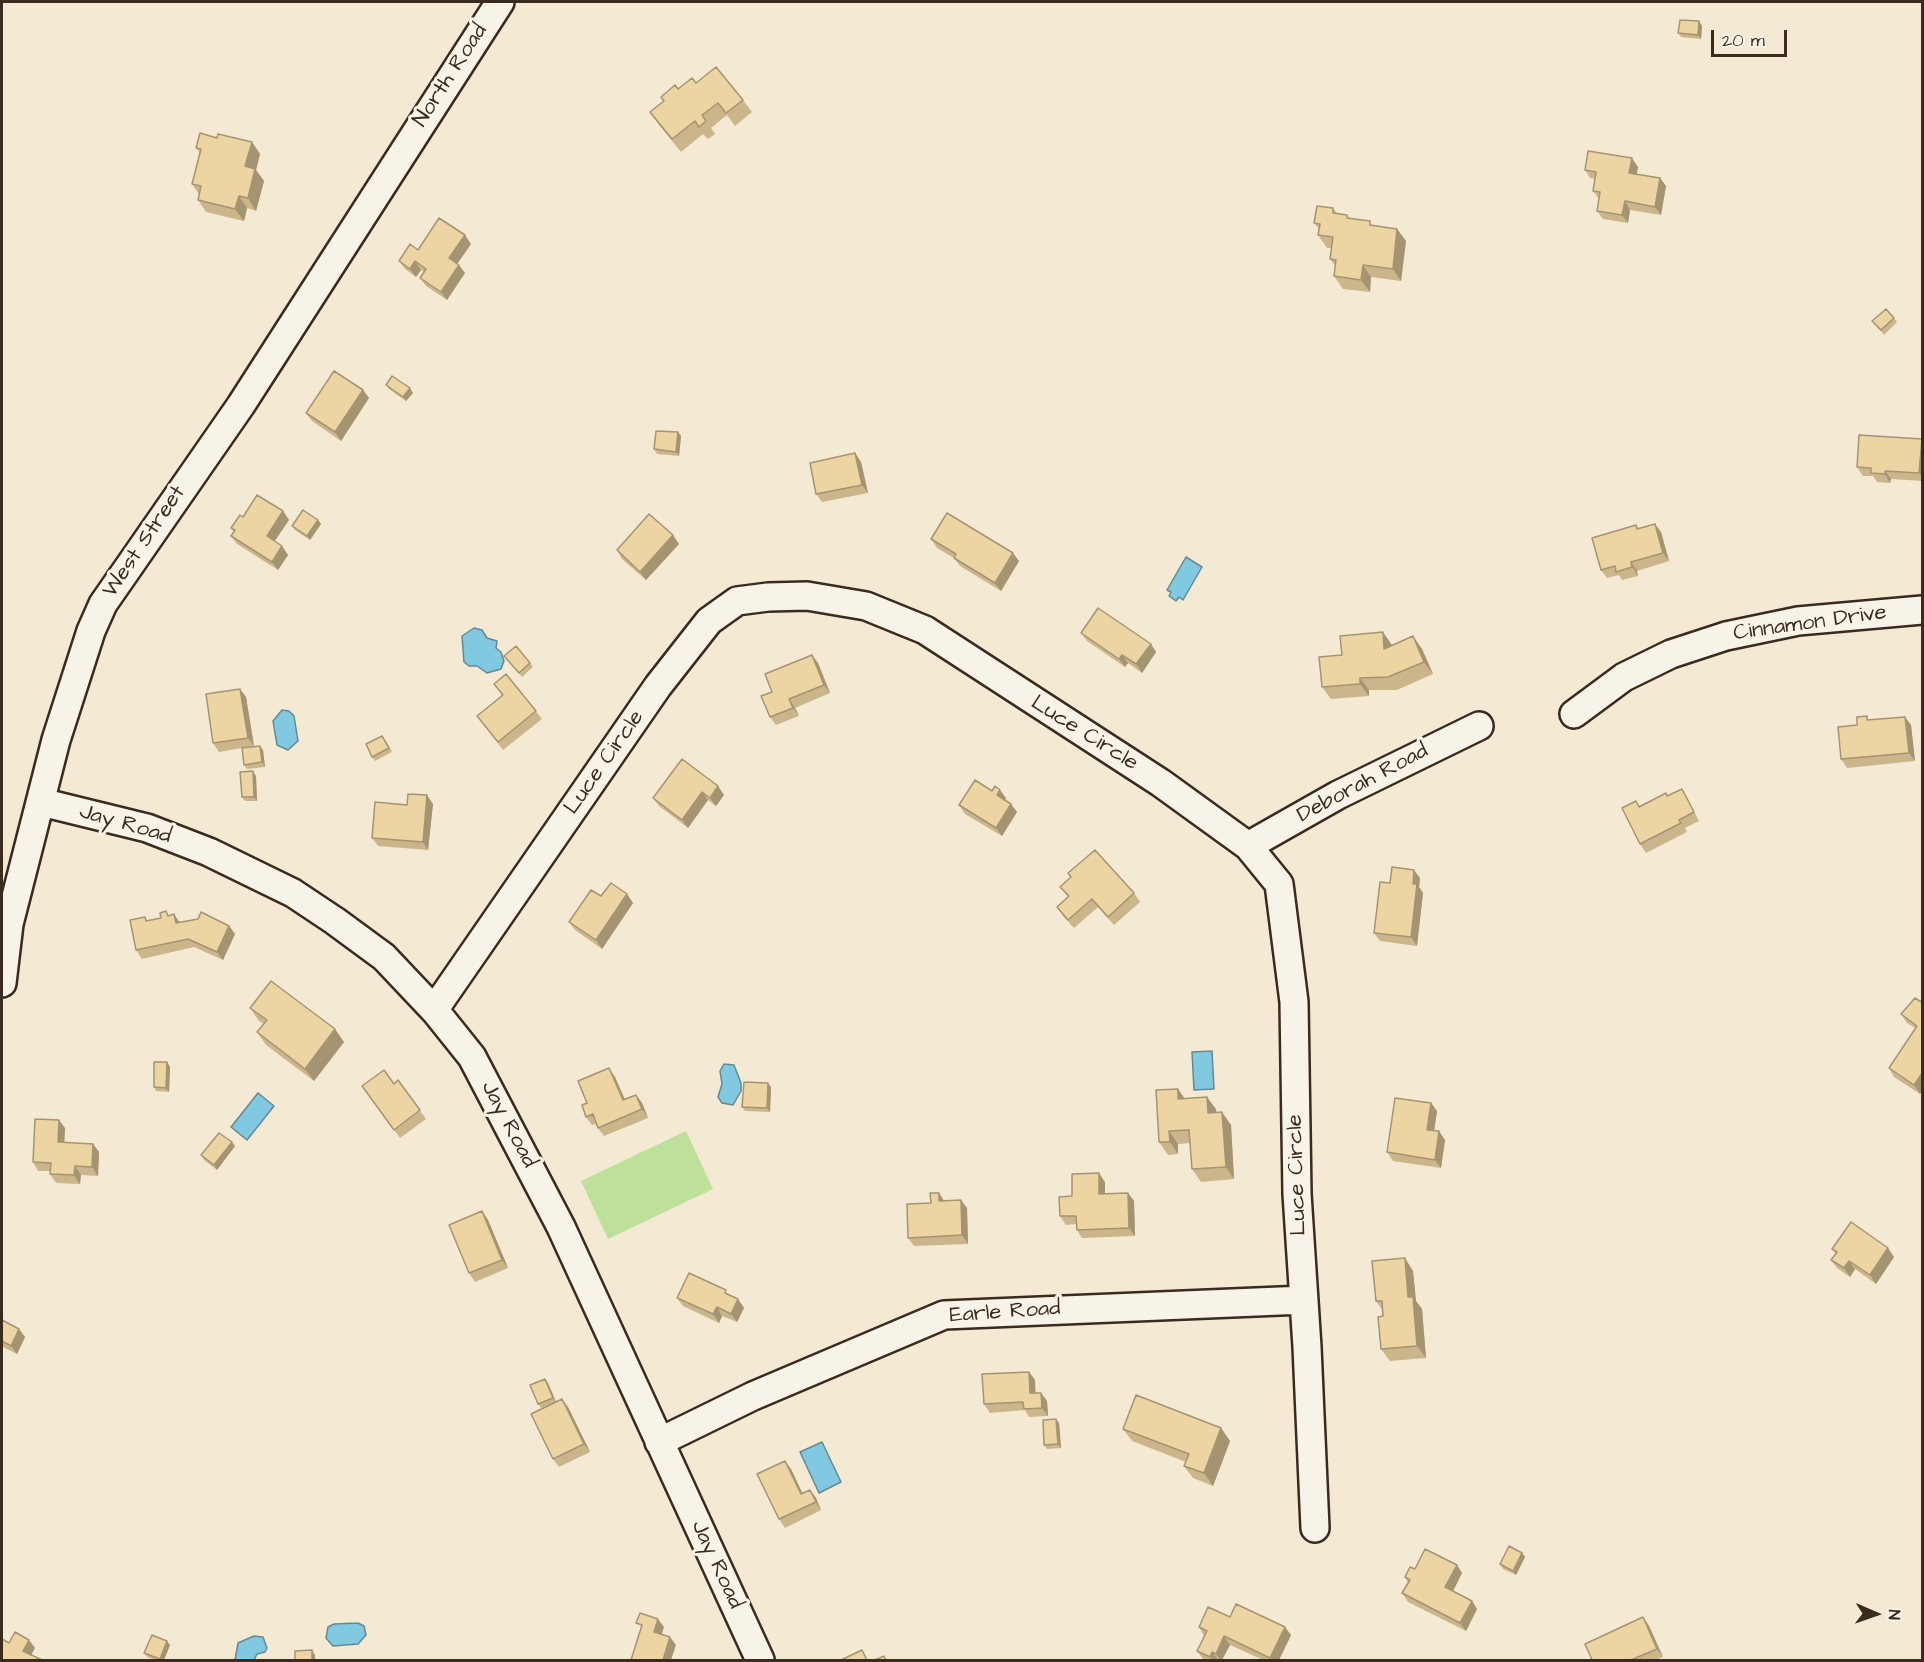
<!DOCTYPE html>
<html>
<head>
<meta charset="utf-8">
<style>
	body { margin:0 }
	#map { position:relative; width:1924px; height:1662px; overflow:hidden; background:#f4ead3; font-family:"Architects Daughter",sans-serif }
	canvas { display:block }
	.frame { position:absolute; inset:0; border:3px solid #3b2a1e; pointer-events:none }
	.north { position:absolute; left:1846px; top:1584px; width:60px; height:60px; -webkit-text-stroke:4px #f7f3e8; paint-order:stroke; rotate:92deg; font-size:16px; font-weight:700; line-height:24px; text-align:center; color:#3b2a1e }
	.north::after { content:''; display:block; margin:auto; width:21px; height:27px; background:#3b2a1e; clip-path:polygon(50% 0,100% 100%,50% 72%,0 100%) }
	.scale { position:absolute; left:1711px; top:30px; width:76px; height:27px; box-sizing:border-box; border:3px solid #3b2a1e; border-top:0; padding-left:8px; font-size:18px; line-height:21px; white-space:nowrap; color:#3b2a1e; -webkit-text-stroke:4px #f7f3e8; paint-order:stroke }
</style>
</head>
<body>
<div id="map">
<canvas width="1924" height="1662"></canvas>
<div class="frame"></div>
<div class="north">N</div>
<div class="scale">20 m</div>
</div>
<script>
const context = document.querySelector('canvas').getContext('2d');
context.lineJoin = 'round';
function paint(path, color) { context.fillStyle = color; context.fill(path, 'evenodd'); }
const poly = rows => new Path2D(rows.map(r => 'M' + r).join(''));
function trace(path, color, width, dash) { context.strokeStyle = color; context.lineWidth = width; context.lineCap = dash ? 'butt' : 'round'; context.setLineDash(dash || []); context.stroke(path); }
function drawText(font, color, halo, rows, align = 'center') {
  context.font = font + ' "Architects Daughter",sans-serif'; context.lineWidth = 6; context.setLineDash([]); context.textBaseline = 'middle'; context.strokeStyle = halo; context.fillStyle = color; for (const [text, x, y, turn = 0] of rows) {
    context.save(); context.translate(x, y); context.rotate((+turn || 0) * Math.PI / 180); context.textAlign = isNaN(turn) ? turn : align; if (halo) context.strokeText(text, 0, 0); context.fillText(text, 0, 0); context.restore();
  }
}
const green = poly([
	[686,1131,713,1189,608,1239,581,1181]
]);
const water = poly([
	[1186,557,1202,567,1183,600,1179,597,1176,601,1169,596,1171,592,1167,590,1186,557],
	[474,628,482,630,487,638,497,641,496,648,501,652,504,661,501,669,487,673,477,666,469,666,464,662,462,636,474,628],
	[282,710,289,711,294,716,298,741,288,750,277,745,273,721,282,710],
	[1212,1051,1214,1089,1194,1090,1192,1052,1212,1051],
	[724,1064,734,1065,741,1083,741,1091,733,1105,722,1103,718,1097,722,1084,720,1071,724,1064],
	[258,1093,274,1106,247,1140,231,1127,258,1093],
	[822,1442,841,1482,819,1493,800,1452,822,1442],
	[358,1623,364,1626,366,1635,358,1644,333,1646,326,1638,328,1627,334,1624,358,1623],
	[254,1636,263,1637,267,1648,265,1652,257,1654,254,1660,235,1660,238,1643,254,1636]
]);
const street = poly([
	[1574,714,1624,677,1671,654,1726,636,1798,621,1922,610],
	[41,802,147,828,209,852,293,893,335,921,384,957,436,1012,472,1057,561,1227,760,1660],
	[1248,846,1338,795,1479,726],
	[2,983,9,924,56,740,91,631,103,604,241,405,500,2],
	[434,1010,658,686,709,621,737,601,768,597,807,596,866,606,925,630,1161,783,1248,846,1279,884,1294,1002,1297,1194,1307,1347,1315,1528],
	[659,1442,753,1396,944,1315,1304,1300]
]);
const wall = poly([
	[1699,21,1702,26,1701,39,1681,37,1678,33],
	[696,83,743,100,752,112,735,126,727,115,711,128,715,134,708,139,703,134,681,152,659,125,650,112,678,89],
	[217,138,252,142,260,154,256,170,264,181,256,211,247,208,244,221,206,212,198,200,199,194,192,184,200,153,196,148],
	[1638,167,1637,174,1660,178,1666,186,1661,215,1630,210,1628,223,1603,219,1597,211,1599,199,1593,191,1595,179,1590,178,1585,170],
	[1333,208,1337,213,1347,215,1350,219,1373,226,1397,229,1406,241,1401,281,1371,277,1370,292,1343,289,1334,276,1335,266,1330,259,1332,248,1327,248,1318,235,1319,229,1314,223],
	[471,244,457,264,465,273,447,300,426,286,420,278,424,272,421,270,416,277,405,269,399,261,418,250],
	[1894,318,1897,322,1884,335,1872,321],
	[386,385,413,393,406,401,389,389],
	[363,390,369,398,341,441,312,421,306,413],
	[678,432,681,436,679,456,657,454,654,449],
	[1922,439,1923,481,1891,479,1890,483,1877,482,1873,476,1863,476,1857,467],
	[855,453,861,462,868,493,822,502,816,494],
	[283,511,289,520,274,542,288,555,278,570,237,544,231,536,234,532,231,528,243,517],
	[318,520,321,524,310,540,295,530,292,526],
	[1636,525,1639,529,1661,532,1669,561,1637,571,1638,576,1622,580,1619,575,1607,578,1601,570],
	[931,539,1019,561,1001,591,960,566,954,558,937,548],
	[679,544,646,580,622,559,617,550],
	[1081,633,1156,652,1142,673,1128,663,1125,667,1087,641],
	[1413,636,1422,649,1433,674,1397,690,1369,690,1369,696,1331,699,1322,687,1342,655,1392,645,1392,646],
	[504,656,530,663,533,667,522,677],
	[818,663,830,693,795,708,799,716,776,725,770,717,772,692],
	[494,684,536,711,542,719,503,750,477,716,502,695],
	[240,689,246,697,254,746,263,750,265,767,247,769,244,765,242,748,219,752,213,743],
	[1905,717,1911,725,1915,761,1847,768,1841,759,1857,725,1870,720],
	[385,740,392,752,375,761,372,757],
	[256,776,257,801,245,801,242,797],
	[718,786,724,795,716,806,708,800,688,828,659,806,653,798],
	[992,791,1006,798,1005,800,1017,812,1002,836,965,814,959,805],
	[1666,793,1668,796,1687,797,1699,821,1685,828,1687,832,1646,853,1640,844,1640,806],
	[433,804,428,850,378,846,372,838,407,805],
	[1420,878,1419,887,1423,893,1417,946,1380,941,1374,933,1390,883],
	[1060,887,1134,893,1140,902,1114,925,1098,907,1074,928,1063,916,1057,907,1068,897],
	[627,894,633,903,602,949,575,930,569,922,601,896],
	[170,915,180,922,229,926,235,934,223,960,194,947,142,959,136,950,148,921],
	[1923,1003,1923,1089,1920,1094,1894,1077,1889,1068,1915,1028,1907,1023,1901,1014],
	[250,1008,344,1042,314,1081,266,1045,257,1032,264,1024,259,1021],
	[167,1062,170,1067,169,1092,156,1091,154,1087],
	[615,1077,625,1099,636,1095,642,1103,648,1118,604,1136,598,1128,596,1124,592,1125,586,1117,587,1103],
	[398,1080,426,1119,400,1138,362,1086,394,1084],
	[771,1087,770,1112,745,1111,742,1107],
	[1178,1089,1185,1099,1216,1109,1216,1113,1231,1125,1234,1179,1201,1182,1192,1169,1190,1143,1178,1144,1178,1154,1168,1155,1159,1142],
	[1431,1103,1437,1111,1434,1131,1445,1140,1441,1168,1393,1161,1387,1152],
	[65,1128,64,1143,93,1144,99,1152,98,1176,81,1175,80,1184,56,1183,50,1174,50,1171,38,1171,33,1162],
	[235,1146,217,1170,204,1160,201,1155],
	[1105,1182,1105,1194,1128,1193,1134,1201,1135,1236,1082,1238,1077,1230,1076,1224,1066,1225,1060,1216,1072,1196],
	[939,1193,944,1201,967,1208,968,1244,914,1246,908,1238,931,1203],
	[482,1211,488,1220,508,1268,475,1282,469,1273],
	[1832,1249,1894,1257,1876,1284,1855,1269,1850,1277,1837,1268,1831,1260,1836,1254],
	[1413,1271,1416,1301,1422,1309,1426,1358,1390,1361,1381,1349,1383,1316,1383,1311,1376,1301],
	[731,1296,738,1299,744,1308,737,1322,722,1316,719,1323,683,1306,677,1298],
	[2,1320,19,1329,25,1337,17,1354,3,1347,2,1350],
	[1029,1372,1035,1380,1035,1393,1041,1393,1047,1401,1048,1416,1029,1417,1025,1410,990,1413,984,1404],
	[545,1379,548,1383,556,1402,541,1408,538,1404],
	[568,1407,590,1452,559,1467,553,1459],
	[1056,1419,1059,1423,1061,1448,1047,1449,1044,1445],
	[1221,1428,1230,1441,1213,1486,1193,1478,1184,1466,1186,1462,1132,1441,1123,1429],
	[791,1469,802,1493,810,1490,816,1498,821,1510,785,1528,779,1519],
	[1522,1553,1525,1557,1516,1575,1503,1569,1500,1564],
	[1457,1565,1462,1573,1453,1591,1472,1601,1477,1609,1466,1631,1408,1602,1402,1593,1408,1583,1405,1577,1415,1569],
	[1230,1617,1291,1635,1279,1660,1263,1660,1230,1645,1222,1660,1206,1660,1203,1659,1197,1651,1204,1636,1199,1627],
	[1643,1617,1649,1626,1663,1657,1656,1660,1592,1660],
	[170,1645,164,1660,156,1660,147,1657,144,1653]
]);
const shadedWall = poly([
	[1699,21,1702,26,1701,39,1698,35],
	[252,142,260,154,256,170,264,181,256,211,248,198,245,166],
	[1632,158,1638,167,1635,181,1629,173],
	[1660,178,1666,186,1661,215,1655,207],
	[239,196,247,208,244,221,235,209],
	[1625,201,1630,210,1628,223,1622,215],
	[1397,229,1406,241,1401,281,1393,269],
	[465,235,471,244,455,267,449,258],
	[415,261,421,270,416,277,410,269],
	[459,265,465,273,447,300,441,292],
	[1363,265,1371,277,1370,292,1361,280],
	[410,388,413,393,406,401,403,397],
	[363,390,369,398,341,441,335,432],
	[678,432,681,436,679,456,676,452],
	[1922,439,1923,440,1923,477,1919,473],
	[855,453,861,462,868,493,862,485],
	[1885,471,1891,479,1890,483,1885,474],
	[283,511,289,520,272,545,267,536],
	[318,520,321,524,310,540,307,536],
	[1655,524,1661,532,1669,561,1663,553],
	[673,535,679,544,646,580,640,572],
	[282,546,288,555,278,570,272,562],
	[1013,553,1019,561,1001,591,995,583],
	[1631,562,1637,571,1638,576,1632,567],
	[1383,632,1392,645,1393,662,1384,649],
	[1413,636,1422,649,1433,674,1424,662],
	[1151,644,1156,652,1142,673,1136,664],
	[812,655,818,663,830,693,824,685],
	[1122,655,1128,663,1125,667,1119,659],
	[1360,678,1369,690,1369,696,1360,684],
	[240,689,246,697,254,746,248,738],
	[789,699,795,708,799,716,793,708],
	[1905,717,1911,725,1915,761,1909,753],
	[260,746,263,750,265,767,262,762],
	[253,771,256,776,257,801,254,797],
	[718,786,724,795,716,806,710,798],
	[1000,790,1006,798,1003,803,997,795],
	[702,792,708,800,688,828,682,820],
	[427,795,433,804,428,850,423,842],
	[1011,804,1017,812,1002,836,996,828],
	[1414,870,1420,878,1419,887,1423,893,1417,946,1411,937,1413,884],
	[627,894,633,903,602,949,596,940],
	[174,914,180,923,176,923],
	[229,926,235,934,223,960,217,952],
	[335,1029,344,1042,314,1081,305,1069],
	[167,1062,170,1067,169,1092,166,1088],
	[609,1068,615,1077,628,1108,623,1100],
	[1923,1072,1923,1089,1920,1094,1914,1085],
	[768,1083,771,1087,770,1112,767,1108],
	[1178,1089,1186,1101,1178,1099],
	[636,1095,642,1103,648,1118,642,1109],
	[1207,1097,1216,1109,1217,1126,1208,1113],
	[1431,1103,1437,1111,1433,1138,1427,1130],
	[1222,1112,1231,1125,1234,1179,1226,1167],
	[59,1120,65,1128,64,1151,58,1142],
	[1169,1131,1178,1144,1178,1154,1170,1142],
	[1439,1131,1445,1140,1441,1168,1435,1160],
	[232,1142,235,1146,217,1170,214,1165],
	[93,1144,99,1152,98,1176,92,1167],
	[75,1166,81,1175,80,1184,74,1175],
	[1099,1173,1105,1182,1105,1202,1099,1194],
	[939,1193,944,1201,939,1201],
	[1128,1193,1134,1201,1135,1236,1129,1228],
	[961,1200,967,1208,968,1244,962,1235],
	[482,1211,488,1220,508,1268,502,1260],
	[1888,1248,1894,1257,1876,1284,1870,1275],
	[1405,1258,1413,1271,1416,1301,1422,1309,1426,1358,1417,1346,1408,1297],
	[1849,1261,1855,1269,1850,1277,1844,1268],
	[738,1299,744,1308,737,1322,731,1314],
	[717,1307,722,1316,719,1323,713,1314],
	[19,1329,25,1337,17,1354,11,1346],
	[1029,1372,1035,1380,1036,1402,1030,1393],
	[545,1379,548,1383,556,1402,553,1398],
	[1041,1393,1047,1401,1048,1416,1042,1408],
	[562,1399,568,1407,590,1452,584,1444],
	[1056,1419,1059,1423,1061,1448,1058,1444],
	[1221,1428,1230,1441,1213,1486,1204,1473],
	[785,1461,791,1469,807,1503,801,1494],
	[810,1490,816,1498,821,1510,816,1502],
	[1522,1553,1525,1557,1516,1575,1513,1571],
	[1457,1565,1462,1573,1451,1595,1445,1587],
	[1472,1601,1477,1609,1466,1631,1460,1623],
	[1643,1617,1649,1626,1663,1657,1657,1649],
	[658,1619,664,1627,660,1640,654,1632],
	[1285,1627,1291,1635,1279,1660,1272,1660,1270,1658],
	[1224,1636,1230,1645,1222,1660,1220,1660,1216,1654],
	[670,1637,676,1645,671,1660,663,1660],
	[29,1640,35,1648,29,1659,23,1651],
	[167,1641,170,1645,164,1660,161,1660,160,1659],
	[312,1650,315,1655,315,1660,312,1660],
	[1212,1652,1218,1660,1213,1660,1210,1657]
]);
const building = poly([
	[1680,20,1699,21,1698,35,1678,33,1680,20],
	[716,67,743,100,726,113,718,103,702,115,706,121,699,127,695,121,672,139,650,112,664,101,661,97,675,85,678,89,692,78,696,83,716,67],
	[200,133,217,138,218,134,252,142,245,166,255,169,248,198,239,196,235,209,198,200,201,186,192,184,201,149,196,148,200,133],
	[1588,151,1632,158,1629,173,1660,178,1655,207,1625,201,1622,215,1597,211,1600,192,1593,191,1596,172,1585,170,1588,151],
	[1317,206,1333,208,1333,213,1347,215,1347,218,1370,221,1370,225,1397,229,1393,269,1363,265,1361,280,1334,276,1336,260,1330,259,1333,237,1318,235,1320,224,1314,223,1317,206],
	[439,218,465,235,449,258,459,265,441,292,420,278,426,269,415,261,410,269,399,261,410,244,418,250,439,218],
	[1886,309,1894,318,1881,330,1872,321,1886,309],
	[334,371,363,390,335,432,306,413,334,371],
	[392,376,410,388,403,397,386,385,392,376],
	[656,431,678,432,676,452,654,449,656,431],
	[1859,435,1922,439,1919,473,1885,471,1885,474,1871,473,1871,468,1857,467,1859,435],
	[855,453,862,485,816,494,810,463,855,453],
	[257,495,283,511,267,536,282,546,272,562,231,536,235,530,231,528,240,515,243,517,257,495],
	[303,510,318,520,307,536,292,526,303,510],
	[947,513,1013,553,995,583,954,558,956,554,931,539,947,513],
	[649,514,673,535,640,572,617,550,649,514],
	[1655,524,1663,553,1631,562,1632,567,1616,572,1615,566,1601,570,1592,538,1636,525,1637,529,1655,524],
	[1098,608,1151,644,1136,664,1122,655,1119,659,1081,633,1098,608],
	[1383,632,1384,649,1413,636,1424,662,1388,677,1360,678,1360,684,1322,687,1319,657,1342,655,1340,636,1383,632],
	[516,646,530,663,519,673,504,656,516,646],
	[812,655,824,685,789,699,793,708,770,717,761,696,772,692,765,674,812,655],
	[506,674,536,711,498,742,477,716,503,695,494,684,506,674],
	[240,689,248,738,213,743,206,694,240,689],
	[1867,716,1867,720,1905,717,1909,753,1841,759,1838,727,1857,725,1857,717,1867,716],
	[382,736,389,748,372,757,366,744,382,736],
	[260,746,262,762,244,765,242,748,260,746],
	[682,759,718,786,710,798,702,792,682,820,653,798,682,759],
	[253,771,254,797,242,797,240,772,253,771],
	[975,780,992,791,995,786,1000,790,997,795,1011,804,996,828,959,805,975,780],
	[1682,789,1694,812,1679,820,1681,823,1640,844,1622,808,1636,801,1639,807,1666,793,1667,796,1682,789],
	[408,794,427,795,423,842,372,838,375,802,407,805,408,794],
	[1095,850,1134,893,1108,917,1092,899,1068,920,1057,907,1069,896,1060,887,1071,877,1068,873,1095,850],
	[1392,867,1414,870,1413,884,1417,884,1411,937,1374,933,1380,882,1390,883,1392,867],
	[611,883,627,894,596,940,569,922,591,890,601,896,611,883],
	[166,911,168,916,174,914,176,923,198,919,201,912,229,926,217,952,188,939,136,950,130,920,145,917,146,921,161,918,160,913,166,911],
	[271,981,335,1029,305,1069,257,1032,267,1020,250,1008,271,981],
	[1915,998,1923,1003,1923,1072,1914,1085,1889,1068,1917,1026,1901,1014,1915,998],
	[154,1062,167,1062,166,1088,154,1087,154,1062],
	[609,1068,623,1100,636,1095,642,1109,598,1128,593,1114,586,1117,582,1105,587,1103,578,1081,609,1068],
	[384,1070,394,1084,398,1080,420,1110,394,1130,362,1086,384,1070],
	[744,1082,768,1083,767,1108,742,1107,744,1082],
	[1178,1089,1178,1099,1207,1097,1208,1113,1222,1112,1226,1167,1192,1169,1189,1130,1169,1131,1170,1142,1159,1142,1156,1090,1178,1089],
	[1395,1098,1431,1103,1427,1130,1439,1131,1435,1160,1387,1152,1395,1098],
	[35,1119,59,1120,58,1142,93,1144,92,1167,75,1166,74,1175,50,1174,51,1163,33,1162,35,1119],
	[219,1133,232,1142,214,1165,201,1155,219,1133],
	[1099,1173,1099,1194,1128,1193,1129,1228,1077,1230,1076,1216,1060,1216,1059,1197,1072,1196,1072,1174,1099,1173],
	[930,1193,939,1193,939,1201,961,1200,962,1235,908,1238,907,1204,931,1203,930,1193],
	[482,1211,502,1260,469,1273,449,1225,482,1211],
	[1851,1222,1888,1248,1870,1275,1849,1261,1844,1268,1831,1260,1837,1252,1832,1249,1851,1222],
	[1405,1258,1408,1297,1413,1297,1417,1346,1381,1349,1378,1317,1383,1316,1382,1301,1376,1301,1372,1261,1405,1258],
	[689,1273,726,1290,725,1293,738,1299,731,1314,717,1307,713,1314,677,1298,689,1273],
	[2,1320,19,1329,11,1346,2,1341,2,1320],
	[1029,1372,1030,1393,1041,1393,1042,1408,1024,1409,1023,1402,984,1404,982,1374,1029,1372],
	[545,1379,553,1398,538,1404,530,1385,545,1379],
	[1136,1395,1221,1428,1204,1473,1184,1466,1189,1454,1123,1429,1136,1395],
	[562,1399,584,1444,553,1459,531,1414,562,1399],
	[1056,1419,1058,1444,1044,1445,1043,1420,1056,1419],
	[785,1461,801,1494,810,1490,816,1502,779,1519,757,1474,785,1461],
	[1509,1546,1522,1553,1513,1571,1500,1564,1509,1546],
	[1425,1549,1457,1565,1445,1587,1472,1601,1460,1623,1402,1593,1410,1580,1405,1577,1410,1567,1415,1569,1425,1549],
	[1236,1604,1285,1627,1270,1658,1224,1636,1216,1654,1212,1652,1210,1657,1197,1651,1207,1631,1199,1627,1208,1607,1230,1617,1236,1604],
	[640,1613,658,1619,654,1632,670,1637,663,1660,631,1660,642,1625,636,1623,640,1613],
	[1643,1617,1657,1649,1631,1660,1592,1660,1585,1644,1643,1617],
	[15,1632,29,1640,23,1651,42,1660,2,1660,2,1639,9,1643,15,1632],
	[152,1635,167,1641,160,1659,144,1653,152,1635],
	[312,1650,312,1660,295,1660,295,1651,312,1650],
	[862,1650,867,1660,841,1660,862,1650],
	[884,1656,886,1660,875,1660,884,1656]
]);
const streetNames = [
	["North Road",451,76,-57],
	["West Street",145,542,-56],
	["Cinnamon Drive",1810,624,-8],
	["Luce Circle",1084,734,32],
	["Luce Circle",605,763,-55],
	["Deborah Road",1363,784,-28],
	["Jay Road",125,825,16],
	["Jay Road",508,1125,62],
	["Luce Circle",1298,1175,-92],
	["Earle Road",1005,1313,-4],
	["Jay Road",716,1565,65]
];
paint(green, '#bde19b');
paint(water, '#80c9e1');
trace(water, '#648993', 1.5);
trace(street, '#3b2a1e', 32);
trace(street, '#f7f3e8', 27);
paint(wall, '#cbb68c');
paint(shadedWall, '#a59472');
paint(building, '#ecd4a3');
trace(building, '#a59472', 1.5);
drawText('22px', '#3b2a1e', '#f7f3e8', streetNames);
</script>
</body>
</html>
